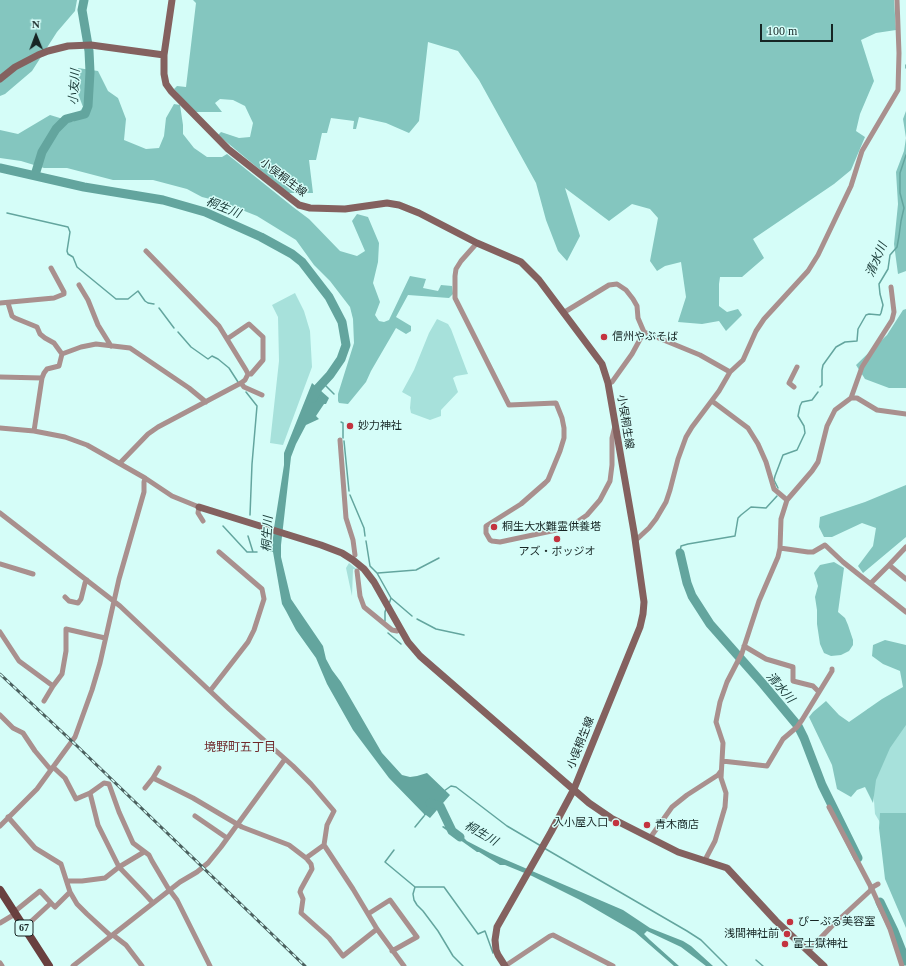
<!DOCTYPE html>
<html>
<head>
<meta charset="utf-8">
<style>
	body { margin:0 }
	#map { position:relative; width:906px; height:966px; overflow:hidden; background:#d5fdf8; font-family:"Times New Roman",serif }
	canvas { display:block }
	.north { position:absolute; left:16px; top:16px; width:40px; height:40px; -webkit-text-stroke:3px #d5fdf8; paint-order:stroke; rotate:359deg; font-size:11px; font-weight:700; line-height:16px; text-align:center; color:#162524 }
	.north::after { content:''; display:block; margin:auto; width:14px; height:18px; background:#162524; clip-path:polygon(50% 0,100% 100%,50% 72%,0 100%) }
	.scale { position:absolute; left:760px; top:24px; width:73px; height:18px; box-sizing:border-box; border:2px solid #162524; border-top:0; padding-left:5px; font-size:12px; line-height:14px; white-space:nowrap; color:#162524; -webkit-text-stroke:3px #d5fdf8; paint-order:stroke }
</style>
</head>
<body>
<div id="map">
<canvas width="906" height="966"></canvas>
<div class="north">N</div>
<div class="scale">100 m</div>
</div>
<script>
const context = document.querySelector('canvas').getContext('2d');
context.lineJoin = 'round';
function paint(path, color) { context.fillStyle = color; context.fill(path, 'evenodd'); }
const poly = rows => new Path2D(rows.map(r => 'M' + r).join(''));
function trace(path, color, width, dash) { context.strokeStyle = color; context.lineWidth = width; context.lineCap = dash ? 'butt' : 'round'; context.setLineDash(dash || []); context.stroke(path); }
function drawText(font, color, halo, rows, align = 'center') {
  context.font = font + ' "Times New Roman","Noto Sans JP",serif'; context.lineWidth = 3; context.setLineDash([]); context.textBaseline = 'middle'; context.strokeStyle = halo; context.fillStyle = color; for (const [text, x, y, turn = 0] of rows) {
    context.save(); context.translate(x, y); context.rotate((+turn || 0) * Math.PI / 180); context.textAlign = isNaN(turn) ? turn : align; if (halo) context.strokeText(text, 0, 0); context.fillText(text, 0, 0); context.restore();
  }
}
const green = poly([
	[295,293,304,311,310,331,312,367,283,445,270,443,279,361,278,317,272,305],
	[437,319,448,324,451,329,468,374,456,376,453,378,458,392,441,410,441,416,430,420,411,413,410,408,411,397,402,392,414,370,429,333],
	[349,563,359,571,353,569,352,596,346,568],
	[906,703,906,866,875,814,867,709]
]);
const forest = poly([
	[0,0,77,0,75,11,57,32,32,71,5,94,0,96],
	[193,0,894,0,896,30,876,33,861,40,874,81,860,114,856,131,865,137,851,170,834,184,753,239,764,258,742,277,720,277,719,284,719,306,727,312,738,309,742,315,726,331,719,321,702,324,678,322,686,297,681,262,665,266,657,271,650,261,658,218,650,209,632,204,609,221,565,188,580,236,567,261,558,251,546,220,536,183,479,80,458,51,428,42,419,121,409,133,386,123,359,117,356,129,353,129,354,121,331,118,327,133,322,133,316,160,309,160,313,193,288,193,218,135,221,132,239,138,250,137,253,123,245,106,233,100,220,99,215,103,222,112,195,112,174,89,177,86,186,87,196,3],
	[78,68,98,71,108,91,118,98,126,119,124,140,146,149,159,148,164,136,166,118,174,104,180,105,183,125,183,134,194,148,207,157,222,157,227,154,293,207,309,219,340,251,357,256,365,251,352,221,357,214,368,217,379,243,378,262,373,283,380,302,375,315,379,321,384,322,389,320,410,276,426,279,423,288,438,291,441,285,452,286,453,294,449,298,408,295,396,317,411,326,411,331,406,334,396,328,371,371,366,382,348,404,339,403,338,401,338,394,354,343,353,319,350,307,330,281,314,265,296,240,257,216,222,202,202,197,187,189,153,180,113,180,67,168,44,168,21,161,0,158,0,130,18,134,50,115,73,122,83,107,74,83],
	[906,111,906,271,898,274,894,244,898,204,896,172,904,151,906,138,903,119],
	[906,309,906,388,889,388,865,379,856,365,887,335,903,310],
	[906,485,906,537,863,573,858,566,873,546,876,528,862,523,832,537,824,537,819,527,820,517,865,502],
	[834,562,844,568,838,612,845,618,848,625,853,640,853,645,849,651,841,655,831,656,824,653,820,644,817,624,817,610,815,597,818,586,814,573,820,565],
	[885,640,906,645,906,725,890,748,876,780,873,803,865,787,857,790,851,797,837,789,832,765,809,717,813,712,826,701,839,715,849,722,882,699,903,687,900,671,883,664,872,656,873,645],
	[880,813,906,813,906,928,885,879,879,828]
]);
const water = poly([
	[312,383,329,398,326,404,324,404,316,416,319,419,306,425,296,444,291,457,281,545,281,557,291,599,323,646,326,659,332,670,341,682,382,753,402,775,410,777,417,776,427,773,450,795,430,818,426,815,424,816,424,814,389,778,353,730,327,684,316,658,296,630,286,611,282,604,273,552,268,552,268,550,272,548,274,528,284,465,284,453],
	[443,826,457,831,467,841,490,853,623,910,650,928,683,941,691,946,713,966,706,966,681,947,647,931,644,934,650,940,679,966,674,966,635,932,580,900,532,876,505,865,500,865,479,852,477,852,442,827]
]);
const stream = poly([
	[906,65,906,68],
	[7,213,68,227,70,232,67,251,68,254,73,257,77,267,116,299,128,299,138,291,145,301,148,303,154,304],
	[159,308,174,328],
	[178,332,191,347,208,359,212,356,218,359,229,368,238,382],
	[323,383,334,394],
	[820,387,822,385,822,370,823,365,836,347,845,342,857,341,858,329,866,315,869,314,880,315,881,313,883,305,880,294,879,284,888,269,890,255,897,247,899,236,901,221,904,208,900,193,900,173,906,155],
	[246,392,257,406,252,464,250,515],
	[341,422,343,423,343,438],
	[344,441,349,491],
	[778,488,774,480,775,476,783,455,797,450,805,433,804,426,798,416,800,406,802,402,812,400,818,392],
	[350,495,364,528,365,536],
	[223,526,247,552,257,552],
	[248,536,253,552],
	[366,541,370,566,377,573,391,598,389,604],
	[680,553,681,546,688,544,735,536,738,518,741,515,751,507,766,508,777,496],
	[378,573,416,570,439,558],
	[391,598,412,616],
	[417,619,436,629,464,635],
	[385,621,385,612,386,609],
	[388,633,401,644],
	[444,791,451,786,456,787,507,826,541,846],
	[415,827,424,816],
	[544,848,687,931,701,940,727,966],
	[394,850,385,862,415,887,444,887,478,934,485,931,493,953],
	[415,887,413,894,414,900,417,905,423,911,438,931,453,956,463,966],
	[756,960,763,966]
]);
const river = poly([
	[0,168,84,187,163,200,205,212,261,237,292,254,302,262,329,297,342,322,346,345,341,359,330,375,318,388,313,398],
	[35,175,42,152,56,129,66,119,85,114,88,106,90,72,89,51,82,10,84,0],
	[680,553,687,583,692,596,710,624,763,684,798,726,804,738,822,785,858,858],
	[430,803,440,806,452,831,460,837],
	[880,902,894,931,906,961]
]);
const street = poly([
	[477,243,461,261,456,269,455,276,455,298,509,405,556,403,562,418,564,428,564,438,560,451,548,480,545,483,521,504,486,526,486,533,490,540,492,541,500,542,561,529,577,522,587,515,600,500,610,481,612,465,612,438,615,426],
	[79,285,88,300,98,325,111,346],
	[0,303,54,298,64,294,64,292,51,268],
	[8,303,12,316,15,318,37,327,40,334,45,338,54,343,62,354,59,366,47,369,44,373,42,378,34,431],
	[563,313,609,285,617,284,626,290,633,299,637,306,638,318,644,332,700,355,730,372],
	[227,339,249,324,263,337,263,360,251,374,248,374],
	[62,354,81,347,96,344,130,348,189,388,206,402],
	[0,377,42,378],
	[241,383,244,387,262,395],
	[608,383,612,382,632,354,644,332],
	[794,387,789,383,797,367],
	[851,398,857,398,877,410,906,414],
	[712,401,748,428,758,444,766,462,774,489,787,500],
	[0,428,34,431,65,437,87,445,145,478,172,496,199,507,198,513,203,521],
	[340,440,346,518,353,540,355,555],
	[120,463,148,434,158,427,241,383,245,380,248,374,246,370,219,326,146,251],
	[0,513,120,606,229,709,293,766,311,784,334,811,327,825,324,845,353,889,377,929,404,966],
	[635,541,649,528,656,519,666,502,670,490,678,459,686,437,692,427,719,391,730,372,743,360,756,331,764,319,808,271,818,255,851,186,862,151,898,90,899,53,897,0],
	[780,548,808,552,813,552,825,545,843,562,906,612],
	[0,564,33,574],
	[889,565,906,547],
	[357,571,360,596,364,607,392,630,397,631,401,629],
	[871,583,889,565,906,579],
	[65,597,69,601,78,603,81,599,85,583,87,580],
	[0,632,19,661,53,686,62,674,66,651,66,629,105,638],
	[744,646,766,659,793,667,793,681,813,686,819,692],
	[210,691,248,642,254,630,264,599,262,589,219,552],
	[44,701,53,686],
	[0,715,13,728,23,733,35,751,51,770],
	[722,761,767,766,783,739,797,727,802,720,832,671,832,669],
	[53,767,65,778,76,799,90,793,104,783,109,784,119,812,133,843,149,855,152,861,168,888,177,900,210,966],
	[153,778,193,798,242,827,289,845,306,858,311,864,312,869,301,889,300,892,303,899,301,913,329,938,343,956,377,929],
	[145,788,153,778,159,768],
	[90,793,98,825,119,867,143,892,153,903],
	[829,807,872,889,890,929,902,966],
	[195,816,227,838],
	[8,817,35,848,61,864,70,892,77,904,87,914,111,936],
	[0,826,37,789,75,737,92,690,100,663,119,579,144,492,144,482,145,478],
	[650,838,672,807,687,795,718,775,721,771],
	[306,858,324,845],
	[705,860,715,841,725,807,726,793,721,778,723,743,716,722,720,702,727,682,742,653,759,601,778,557,780,548,781,519,787,500,812,471,818,462,827,426,835,410,851,398,862,367,892,320,894,312,891,287],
	[67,881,82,881,105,878,119,867,144,852],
	[51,903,55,907,70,892],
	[14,912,40,891,51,903,24,928],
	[368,914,390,900,417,937,392,951],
	[0,923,15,914],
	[113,935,126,945,142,966],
	[808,951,832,926,872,889,871,888],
	[0,963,2,966],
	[73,966,180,882,197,872,208,863,221,847,285,759],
	[505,966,550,936,553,935,613,966]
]);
const secondary = poly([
	[172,0,164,55,164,74,166,84,171,91,228,149,299,205,310,208,345,209,387,203,399,205,419,213,477,243,521,262,539,280,602,364,608,383,634,532,644,602,643,614,640,627,574,789,551,832,497,927,495,940,496,950,498,955,505,966],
	[0,79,15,67,38,55,48,51,68,46,91,45,164,55],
	[199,507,321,545,342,553,353,560,364,569,374,582,408,642,420,656,589,803,611,818,678,852,727,868,776,921,824,966]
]);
const primary = poly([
	[0,890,49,966]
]);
const rail = poly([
	[0,674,76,745,305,966]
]);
const streetBridge = poly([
	[871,888,878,884]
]);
const markers = [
	[604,337,4,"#c3333f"],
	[350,426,4,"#c3333f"],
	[494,527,4,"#c3333f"],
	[557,539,4,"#c3333f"],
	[616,823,4,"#c3333f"],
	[647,825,4,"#c3333f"],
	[790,922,4,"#c3333f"],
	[787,934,4,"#c3333f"],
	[785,944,4,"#c3333f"]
];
const shields = [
	[24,928,18]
];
const shieldNames = [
	["67",24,928]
];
const streetNames = [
	["小俣桐生線",283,178,37],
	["小俣桐生線",625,422,81],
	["小俣桐生線",581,743,-68]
];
const poiNames = [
	["信州やぶそば",612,337],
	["妙力神社",358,426],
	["桐生大水難霊供養塔",502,527],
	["アズ・ポッジオ",557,552,"center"],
	["入小屋入口",608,823,"right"],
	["青木商店",655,825],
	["ぴーぷる美容室",798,922],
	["浅間神社前",779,934,"right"],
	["富士獄神社",793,944]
];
const waterNames = [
	["小友川",75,87,-86],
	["桐生川",223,208,22],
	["清水川",877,260,-67],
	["桐生川",268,534,-87],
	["清水川",780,688,49],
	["桐生川",481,834,30]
];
const neighbourhoodNames = [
	["境野町五丁目",240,748]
];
paint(green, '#a7e1db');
paint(forest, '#84c6bf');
paint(water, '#63a59e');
trace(stream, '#63a59e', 1.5);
trace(river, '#63a59e', 9);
trace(street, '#a9908e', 5);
trace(secondary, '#84615f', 7);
trace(primary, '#69403f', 8);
trace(rail, '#4b615f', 3);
trace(rail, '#d5fdf8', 1.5, [4.5]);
trace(streetBridge, '#a9908e', 5);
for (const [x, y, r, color] of markers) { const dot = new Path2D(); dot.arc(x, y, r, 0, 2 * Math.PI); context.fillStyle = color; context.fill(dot); trace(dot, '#d5fdf8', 1.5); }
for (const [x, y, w] of shields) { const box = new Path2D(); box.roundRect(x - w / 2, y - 8, w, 16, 3); context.fillStyle = '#d5fdf8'; context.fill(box); trace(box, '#162524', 1); }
drawText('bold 10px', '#162524', null, shieldNames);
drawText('11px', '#162524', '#d5fdf8', streetNames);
drawText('11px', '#162524', '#d5fdf8', poiNames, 'left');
drawText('italic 12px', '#1a3b38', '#d5fdf8', waterNames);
drawText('12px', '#6f282a', '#d5fdf8', neighbourhoodNames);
</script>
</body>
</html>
